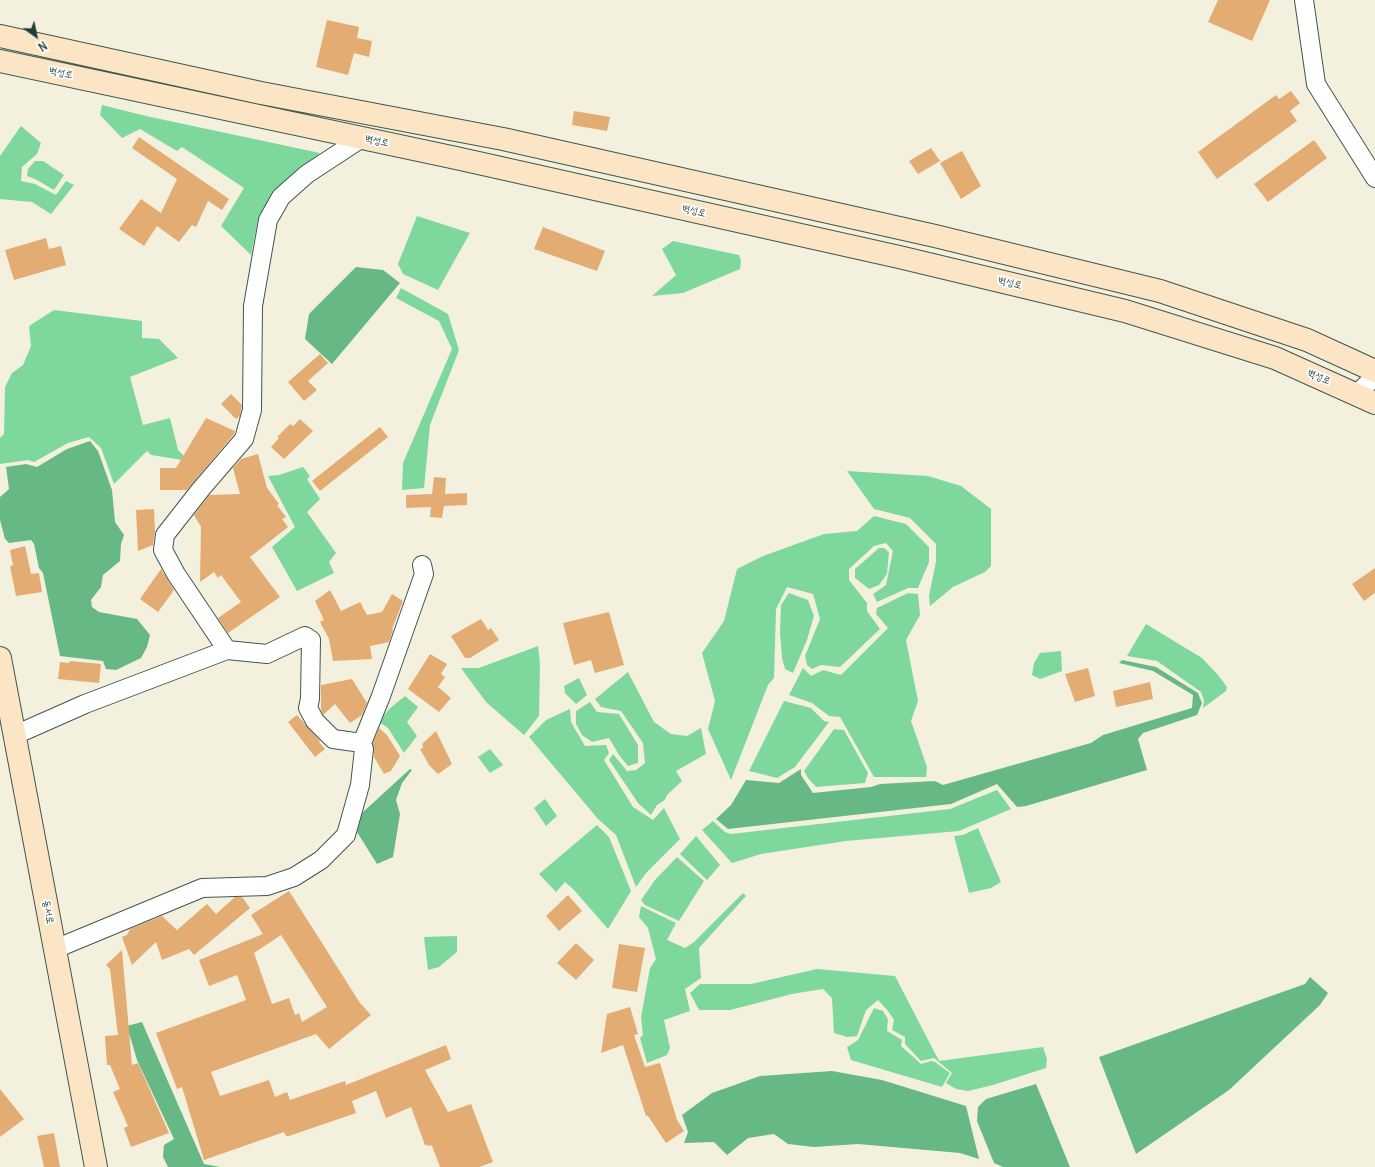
<!DOCTYPE html>
<html>
<head>
<meta charset="utf-8">
<style>
	body { margin:0 }
	#map { position:relative; width:1375px; height:1167px; overflow:hidden; background:#f4f0de; font-family:Delius,sans-serif }
	canvas { display:block }
	.north { position:absolute; left:16px; top:16px; width:40px; height:40px; -webkit-text-stroke:3px #fff; paint-order:stroke; rotate:147deg; font-size:11px; font-weight:700; line-height:16px; text-align:center; color:#1f3d34 }
	.north::after { content:''; display:block; margin:auto; width:14px; height:18px; background:#1f3d34; clip-path:polygon(50% 0,100% 100%,50% 72%,0 100%) }
</style>
</head>
<body>
<div id="map">
<canvas width="1375" height="1167"></canvas>
<div class="north">N</div>
</div>
<script>
const context = document.querySelector('canvas').getContext('2d');
context.lineJoin = 'round';
function paint(path, color) { context.fillStyle = color; context.fill(path, 'evenodd'); }
const poly = rows => new Path2D(rows.map(r => 'M' + r).join(''));
function trace(path, color, width, dash) { context.strokeStyle = color; context.lineWidth = width; context.lineCap = dash ? 'butt' : 'round'; context.setLineDash(dash || []); context.stroke(path); }
function drawText(font, color, halo, rows, align = 'center') {
  context.font = font + ' Delius,"Poor Story",sans-serif'; context.lineWidth = 3.5; context.setLineDash([]); context.textBaseline = 'middle'; context.strokeStyle = halo; context.fillStyle = color; for (const [text, x, y, turn = 0] of rows) {
    context.save(); context.translate(x, y); context.rotate((+turn || 0) * Math.PI / 180); context.textAlign = isNaN(turn) ? turn : align; if (halo) context.strokeText(text, 0, 0); context.fillText(text, 0, 0); context.restore();
  }
}
const green = poly([
	[102,105,146,116,320,153,273,194,258,219,251,255,221,226,244,188,182,147,177,151,140,129,122,138,100,115],
	[21,126,41,143,37,154,22,167,21,181,35,184,56,195,66,181,74,185,51,214,32,202,0,199,0,156],
	[35,161,43,161,64,175,54,190,35,179,27,176,28,169],
	[417,216,470,233,438,290,403,274,398,264],
	[673,241,739,255,741,261,740,269,683,293,652,296,676,275,662,249],
	[401,288,448,314,459,350,430,425,424,488,402,490,403,463,452,349,439,321,396,298],
	[54,310,142,321,142,338,159,339,178,358,130,377,143,425,170,418,178,450,189,461,151,455,147,451,114,484,101,448,89,437,68,443,34,462,28,460,0,464,0,438,4,434,5,387,12,373,23,365,31,346,29,326],
	[303,467,310,476,307,479,320,499,307,512,336,553,329,562,334,573,297,591,272,547,295,527,268,476,279,475],
	[847,471,928,476,961,486,991,509,991,566,985,572,953,587,930,606,929,596,936,561,936,544,910,518,874,509],
	[874,516,906,524,929,547,929,562,918,588,908,588,877,602,873,594,886,585,893,551,886,543,874,546,849,569,849,580,867,603,867,611,880,629,840,667,821,665,812,669,807,665,805,656,820,619,813,594,787,587,776,609,774,678,768,685,731,780,708,729,715,701,702,653,724,621,737,569,763,556,824,534,857,531],
	[879,548,884,548,889,552,887,574,879,585,869,589,855,578,855,569],
	[789,593,808,600,814,616,807,640,793,673,785,669,782,658,780,632,781,605],
	[908,593,918,594,920,615,906,640,918,701,911,721,927,767,926,777,874,777,840,717,829,716,812,703,789,695,803,668,811,676,823,670,841,675,888,628,876,614,877,608],
	[1146,624,1202,658,1218,675,1227,687,1226,691,1203,708,1204,701,1201,692,1157,661,1127,656],
	[538,646,540,664,539,716,524,735,486,702,461,668,479,668],
	[1061,651,1062,671,1040,679,1032,675,1034,663,1040,653],
	[628,672,654,722,671,734,687,736,701,728,706,754,676,771,682,781,667,795,665,800,657,805,651,815,638,803,609,760,613,754,627,771,636,770,645,763,643,743,621,711,601,707,595,699],
	[579,678,587,695,576,704,565,693,564,686],
	[405,696,418,707,407,722,417,736,404,753,388,728,379,722,389,709],
	[784,701,811,708,824,721,829,722,795,767,777,778,749,771],
	[590,702,597,712,619,714,638,745,638,763,628,766,619,755,609,738,592,742,582,735,576,724,576,711],
	[570,709,571,722,585,746,606,745,609,753,604,760,633,807,653,820,664,808,680,839,646,873,636,887,616,835,598,819,529,737,546,720],
	[834,729,844,730,868,773,865,783,816,787,808,778,804,771],
	[490,749,503,765,490,773,478,757],
	[997,790,1011,809,959,831,846,841,761,854,732,863,702,830,713,821,725,832,731,834,950,809],
	[545,799,557,816,546,826,534,808],
	[597,825,609,837,631,891,608,929,574,890,565,882,556,892,539,874],
	[978,828,1001,882,991,888,969,893,954,836,963,835],
	[696,836,720,865,707,880,680,854],
	[677,857,704,881,679,921,645,905,641,900,655,880],
	[743,893,746,896,699,948,701,978,685,989,690,1011,664,1020,670,1048,667,1055,647,1063,640,1038,643,1035,641,1017,650,968,656,959,648,928,639,917,641,906,676,923,667,940,685,948,694,942],
	[457,936,457,952,439,967,428,970,424,937],
	[817,969,895,976,939,1061,1043,1047,1047,1059,1046,1068,993,1085,968,1091,956,1089,946,1083,952,1073,934,1058,921,1061,905,1044,905,1037,892,1030,894,1020,888,1011,878,1000,866,1010,857,1036,847,1037,834,1033,832,998,823,989,792,994,730,1010,699,1010,690,993,700,984,751,984],
	[874,1008,883,1011,888,1019,887,1031,902,1040,901,1046,921,1064,931,1061,935,1062,950,1073,942,1087,851,1060,847,1047,858,1040]
]);
const forest = poly([
	[356,267,383,270,400,283,332,364,305,339,309,314],
	[90,441,98,451,112,490,115,522,124,535,121,544,120,561,103,575,101,587,91,600,92,607,99,612,137,619,150,635,147,647,141,658,116,670,106,669,103,661,60,656,43,573,39,568,34,544,31,540,9,543,5,539,0,520,0,497,9,489,6,467,26,464,37,467,67,449],
	[1122,660,1156,667,1198,693,1202,703,1197,715,1143,733,1138,739,1147,770,1026,806,1017,807,997,784,951,804,728,829,716,819,731,805,746,780,779,783,801,769,801,775,813,793,871,787,880,784,935,781,943,785,1091,743,1103,735,1192,708,1193,695,1153,671,1119,663],
	[410,769,412,770,402,783,396,800,400,814,393,857,377,864,357,832,362,813],
	[1310,977,1328,993,1320,1005,1229,1090,1136,1154,1099,1057,1305,984],
	[142,1022,204,1164,220,1167,168,1167,163,1157,164,1145,174,1139,137,1060,127,1026],
	[832,1071,882,1080,966,1106,979,1159,960,1153,858,1144,814,1147,788,1144,774,1134,748,1138,727,1155,714,1142,684,1143,688,1132,682,1115,712,1093,760,1076],
	[1036,1084,1070,1167,1003,1167,994,1163,977,1121,978,1107,986,1099]
]);
const building = poly([
	[1218,0,1270,0,1252,41,1208,22],
	[327,20,359,27,357,38,372,41,369,57,354,53,348,75,316,67],
	[1291,91,1300,103,1290,111,1297,121,1217,179,1198,152,1276,95,1279,99],
	[574,111,610,117,607,131,572,125],
	[139,137,229,199,222,210,208,201,196,227,192,225,179,242,157,226,144,246,119,229,141,199,161,213,177,179,132,148],
	[1314,140,1327,158,1268,202,1254,184],
	[931,148,940,161,918,174,909,161],
	[962,151,981,186,961,199,940,163],
	[543,227,605,251,597,271,534,249],
	[46,238,49,249,61,246,66,265,14,280,5,250],
	[320,354,328,363,308,381,317,390,304,401,288,382],
	[231,394,242,405,240,416,236,419,221,404],
	[206,418,235,431,234,434,187,490,160,490,160,468,176,468],
	[300,419,313,431,284,459,271,447,279,438,277,437,290,424,293,426],
	[380,427,388,437,320,491,312,481],
	[258,454,267,488,279,504,277,505,286,517,282,519,288,527,250,557,280,597,228,633,218,618,241,602,221,575,218,578,214,572,200,582,201,527,194,515,209,495,240,494,233,468,241,459],
	[434,477,446,478,445,494,467,493,467,505,444,506,442,518,430,517,431,507,406,508,406,495,432,494],
	[154,509,155,532,153,545,138,551,136,510],
	[25,546,31,574,39,573,42,592,16,596,10,566,13,565,10,550],
	[1375,568,1375,593,1364,601,1352,584],
	[161,569,174,590,158,612,140,599],
	[330,590,341,611,360,602,367,615,382,612,392,594,403,601,392,629,393,630,389,642,370,646,372,659,333,661,329,639,320,622,324,620,315,601],
	[609,612,624,665,595,673,591,660,574,665,563,623],
	[481,619,488,630,491,628,499,640,470,658,465,658,451,636],
	[430,654,447,664,441,674,445,677,438,687,451,698,439,712,408,689],
	[70,661,101,664,99,683,58,679,60,662,69,663],
	[1088,668,1095,696,1075,702,1065,674],
	[352,679,367,703,362,715,350,723,335,704,323,715,321,709,321,685],
	[1150,682,1153,699,1116,707,1113,691],
	[297,715,320,741,319,742,325,749,315,757,288,722],
	[379,728,387,735,400,756,391,771,384,774,374,757,373,743],
	[436,731,452,764,438,774,429,765,420,749,423,748,422,744],
	[289,891,360,1003,371,1015,329,1049,316,1034,211,1072,220,1096,269,1080,275,1097,287,1092,290,1100,345,1081,346,1085,446,1045,451,1059,425,1070,448,1112,471,1104,493,1162,479,1167,440,1167,432,1146,425,1145,411,1107,386,1118,376,1091,352,1101,356,1113,289,1136,286,1136,284,1132,204,1160,182,1087,177,1089,156,1033,246,1000,237,975,209,986,199,960,263,934,251,915],
	[281,935,327,1007,302,1022,299,1013,295,1015,289,998,272,1004,254,953],
	[568,895,582,911,559,931,546,916],
	[235,897,242,897,250,908,194,955,189,949,162,960,156,942,132,965,122,937,127,935,130,929,162,916,177,930,207,904,216,914],
	[576,943,594,960,576,980,557,963],
	[619,944,645,948,637,992,612,988],
	[122,950,132,1065,138,1063,169,1133,131,1147,124,1128,128,1126,113,1092,120,1089,110,1065,107,1065,105,1036,118,1035,110,969,106,965],
	[630,1007,638,1034,634,1035,645,1067,660,1063,677,1120,684,1131,666,1143,648,1116,646,1116,623,1045,601,1053,607,1014],
	[0,1089,24,1119,0,1137],
	[54,1133,60,1167,44,1167,37,1136]
]);
const street = poly([
	[1304,0,1316,84,1375,178],
	[1357,394,1375,376],
	[227,650,176,574,163,550,165,535,201,489,244,439,252,410,253,306,268,220,281,197,307,174,362,138],
	[15,735,85,704,227,650,267,654,305,636,311,640,310,699,308,708,315,721,333,739,362,743],
	[55,949,202,888,267,886,294,877,321,860,346,835,360,785,364,749,362,743,381,696,424,574,422,565]
]);
const secondary = poly([
	[0,36,261,93,503,139,935,236,1160,291,1307,340,1375,371],
	[0,61,456,158,899,257,1125,311,1275,358,1375,403],
	[0,658,96,1167]
]);
const streetNames = [
	["벽성로",61,73,12],
	["벽성로",377,141,12],
	["벽성로",694,211,13],
	["벽성로",1010,283,13],
	["벽성로",1319,377,23],
	["동서로",48,912,79]
];
paint(green, '#7ed89e');
paint(forest, '#66b885');
paint(building, '#e3ac73');
trace(street, '#3f584e', 20);
trace(secondary, '#3f584e', 24);
trace(street, '#fff', 18);
trace(secondary, '#fce5c4', 22);
drawText('10px', '#1f3d34', '#fff', streetNames);
</script>
</body>
</html>
